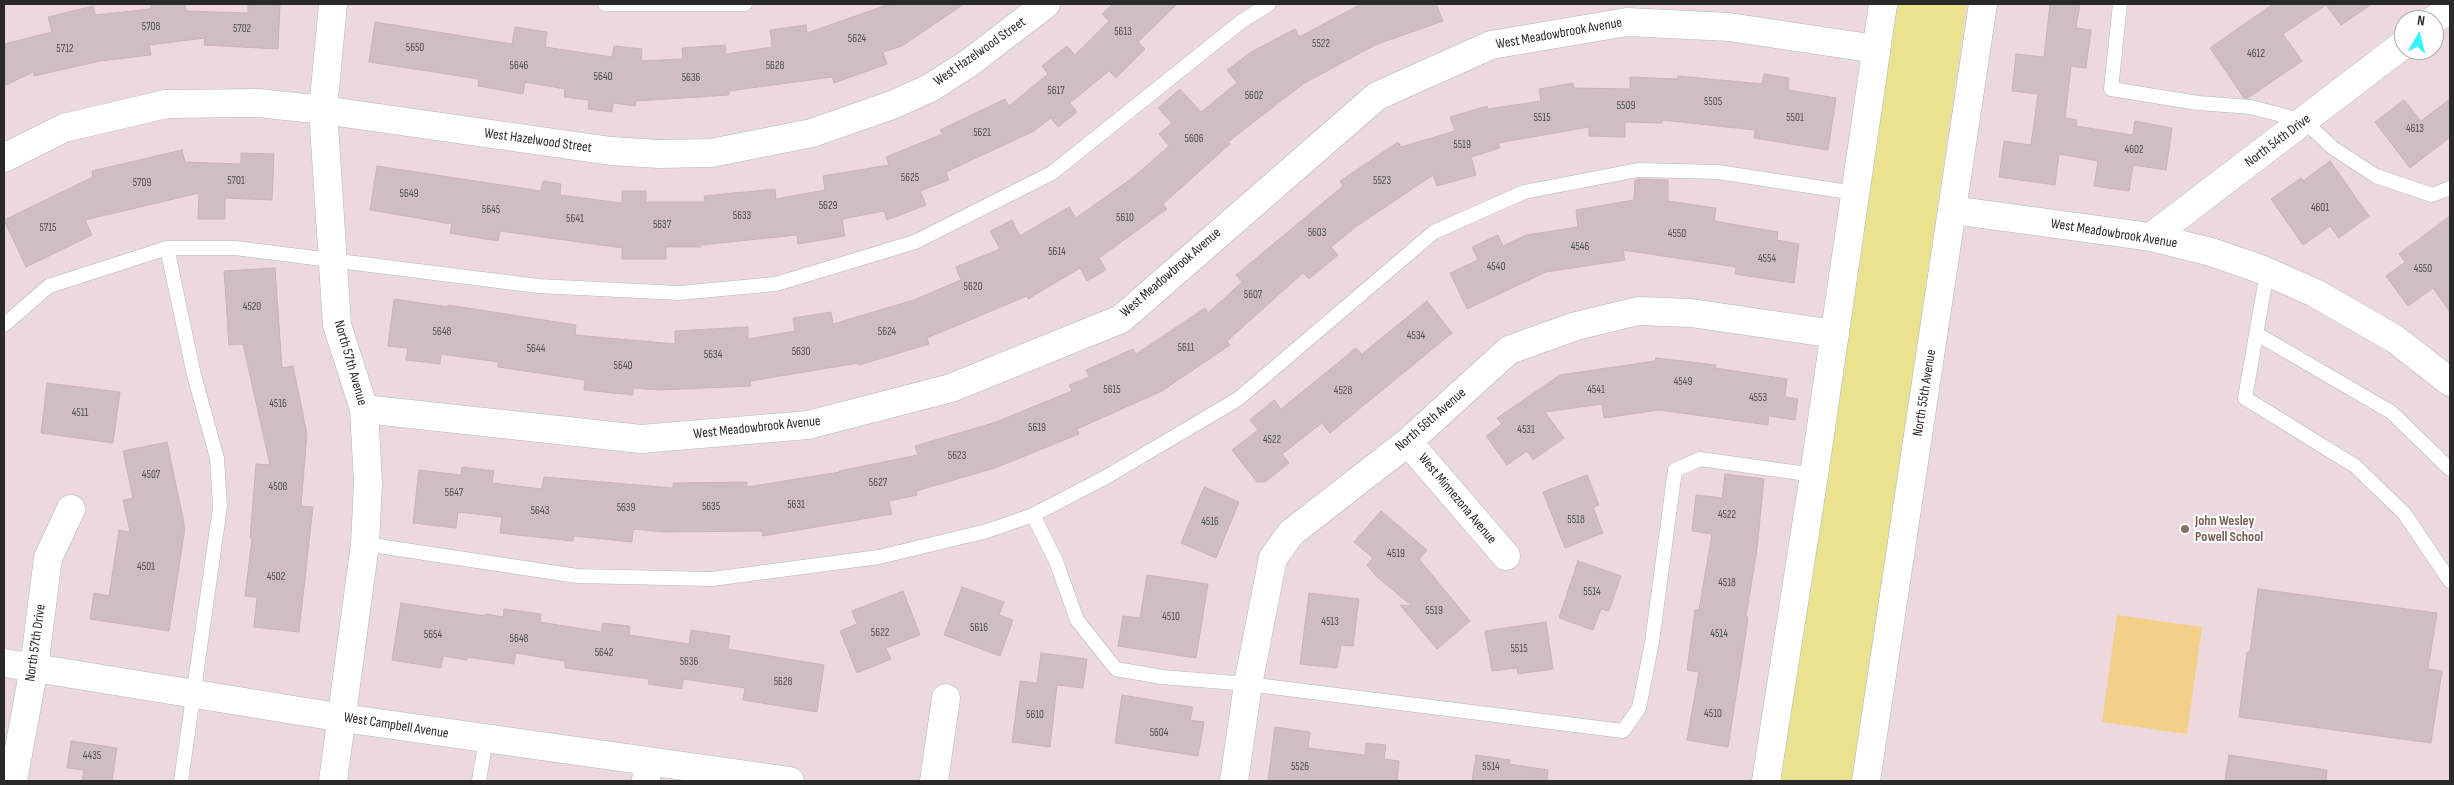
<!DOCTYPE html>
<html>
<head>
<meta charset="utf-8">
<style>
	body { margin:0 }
	#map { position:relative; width:2454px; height:785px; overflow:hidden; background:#edd9dd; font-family:"Sofia Sans Condensed",sans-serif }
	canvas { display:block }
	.frame { position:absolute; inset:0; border:5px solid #292929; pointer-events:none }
	.north { position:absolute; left:2394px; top:10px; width:50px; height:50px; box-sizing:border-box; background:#fff; border:1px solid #a9a9a9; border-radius:50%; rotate:8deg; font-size:14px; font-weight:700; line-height:20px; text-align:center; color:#292929 }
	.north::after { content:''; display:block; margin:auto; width:18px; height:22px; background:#35f3ff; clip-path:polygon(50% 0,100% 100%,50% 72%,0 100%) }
</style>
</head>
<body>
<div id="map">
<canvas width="2454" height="785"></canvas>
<div class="frame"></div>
<div class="north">N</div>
</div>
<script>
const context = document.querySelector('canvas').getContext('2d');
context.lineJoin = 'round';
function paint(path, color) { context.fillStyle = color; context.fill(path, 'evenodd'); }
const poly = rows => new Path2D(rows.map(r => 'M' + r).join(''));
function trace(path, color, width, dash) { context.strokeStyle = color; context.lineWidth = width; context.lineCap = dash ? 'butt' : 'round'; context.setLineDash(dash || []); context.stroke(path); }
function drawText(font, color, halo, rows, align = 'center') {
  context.font = font + ' "Sofia Sans Condensed",sans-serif'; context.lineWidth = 4; context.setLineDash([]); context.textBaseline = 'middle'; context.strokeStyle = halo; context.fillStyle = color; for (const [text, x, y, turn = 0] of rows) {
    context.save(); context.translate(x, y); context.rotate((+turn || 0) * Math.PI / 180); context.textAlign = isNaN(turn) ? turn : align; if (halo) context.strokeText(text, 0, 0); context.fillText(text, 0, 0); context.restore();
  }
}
const green = poly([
	[1894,4,1967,4,1854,781,1781,781]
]);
const pitch = poly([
	[2117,615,2202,627,2187,734,2102,722]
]);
const building = poly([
	[151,4,185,4,186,11,248,13,248,4,280,4,278,49,204,45,205,38,149,45,151,55,100,61,34,76,33,72,4,86,4,44,52,32,48,17,93,6,95,15,151,9,151,4],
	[890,4,964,4,902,46,883,52,887,64,834,83,832,77,729,91,729,95,636,101,635,106,613,103,612,112,588,109,589,100,564,97,565,89,525,82,523,94,478,86,479,79,369,62,375,22,512,44,515,27,547,32,545,47,612,57,614,46,642,49,641,61,683,59,682,48,725,45,726,54,772,47,770,30,806,25,807,33,890,4],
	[1113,4,1177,4,1138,42,1145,49,1116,78,1109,71,1070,103,1077,112,1058,127,1051,118,1034,131,946,172,949,180,920,191,926,205,887,220,884,211,842,219,845,236,798,244,797,235,701,245,701,247,666,247,666,259,622,259,622,248,500,231,498,241,450,233,452,224,370,210,377,166,541,191,543,181,561,184,560,195,622,203,622,191,646,191,646,202,705,202,704,196,775,189,776,199,825,190,823,176,889,165,886,157,943,134,940,130,1005,99,1009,106,1048,74,1042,66,1067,46,1075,55,1109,21,1102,14,1113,4],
	[1361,4,1436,4,1443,21,1375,45,1303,84,1228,142,1230,144,1163,204,1167,209,1099,258,1106,270,1087,281,1080,268,1028,299,1027,296,927,338,929,344,859,365,858,363,750,381,751,386,659,390,633,388,633,395,584,390,585,380,498,367,498,362,441,354,440,364,406,360,408,348,388,346,394,299,448,307,448,305,576,325,575,335,675,344,675,331,748,327,748,339,795,331,793,318,831,312,833,324,914,300,961,280,956,267,1000,249,990,231,1012,220,1020,236,1069,207,1076,218,1135,176,1169,146,1159,134,1172,123,1158,108,1180,89,1201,112,1237,83,1227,70,1251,52,1295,29,1299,37,1361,4],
	[2050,4,2080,4,2076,28,2091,30,2086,68,2071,66,2065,118,2077,120,2076,126,2133,135,2135,121,2172,128,2166,170,2133,165,2129,191,2094,186,2098,161,2059,154,2055,185,1999,177,2004,141,2031,145,2038,94,2012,91,2016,54,2044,57,2050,4],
	[2273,4,2372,4,2341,25,2326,5,2283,34,2302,61,2248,98,2244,98,2210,48,2273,4],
	[1764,74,1789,78,1788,90,1836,98,1828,150,1754,138,1755,130,1662,120,1662,123,1625,122,1625,137,1589,136,1589,127,1498,143,1500,148,1471,157,1476,175,1437,186,1433,175,1357,226,1331,247,1338,255,1309,279,1303,273,1227,341,1230,345,1162,391,1077,429,1079,434,995,468,916,491,917,495,889,501,892,514,763,536,762,531,665,532,633,529,632,542,574,536,573,541,500,533,502,517,458,512,456,528,413,523,419,470,461,475,462,467,494,471,492,483,542,489,544,477,673,488,673,483,747,482,747,487,840,472,839,471,918,455,915,446,996,422,1072,391,1069,385,1089,377,1086,370,1133,349,1136,354,1205,308,1208,313,1242,282,1236,275,1343,186,1340,181,1398,142,1401,147,1455,131,1450,117,1487,106,1488,109,1541,101,1539,89,1573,83,1574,88,1630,89,1630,77,1677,79,1678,76,1762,84,1764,74],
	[2450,99,2450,137,2410,168,2375,122,2404,100,2421,121,2450,99],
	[182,150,185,162,241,164,241,153,274,154,272,200,225,198,225,219,198,219,199,193,85,220,92,235,26,267,4,220,93,177,92,171,182,150],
	[2330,161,2369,216,2339,238,2330,226,2303,245,2271,199,2301,178,2303,181,2330,161],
	[1639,179,1668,180,1668,201,1716,208,1714,221,1778,232,1777,240,1799,244,1794,283,1735,274,1736,267,1623,250,1625,260,1546,272,1467,309,1450,273,1478,260,1472,247,1498,235,1503,246,1526,235,1578,227,1576,210,1634,200,1635,180,1639,179],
	[2450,216,2450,312,2433,288,2408,306,2386,276,2405,262,2399,254,2450,216],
	[275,268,282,368,293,366,307,434,301,506,313,507,299,632,254,627,257,597,245,596,252,538,250,538,256,464,270,465,243,344,229,345,224,271,275,268],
	[1427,301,1452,333,1330,433,1322,423,1282,454,1289,463,1265,482,1257,482,1232,450,1258,430,1250,420,1274,400,1281,409,1356,348,1362,354,1427,301],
	[1656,358,1716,365,1715,368,1787,379,1785,397,1798,399,1795,420,1769,416,1768,425,1659,410,1604,418,1602,404,1545,412,1564,438,1533,460,1527,451,1507,465,1486,436,1502,424,1497,418,1560,375,1655,361,1656,358],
	[47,383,120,392,113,443,41,433,47,383],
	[167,442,185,528,169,631,90,619,94,593,109,596,119,530,130,532,123,500,133,498,123,451,167,442],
	[1725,474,1764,479,1757,549,1746,617,1748,617,1744,646,1728,747,1687,740,1699,672,1687,670,1695,610,1699,610,1712,534,1692,531,1696,495,1722,498,1725,474],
	[1587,475,1599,505,1593,507,1603,533,1565,548,1543,492,1587,475],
	[1204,487,1239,502,1216,558,1181,543,1204,487],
	[1381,511,1427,550,1419,559,1470,621,1437,649,1400,605,1412,606,1377,577,1367,565,1373,558,1354,542,1381,511],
	[1578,561,1621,576,1609,611,1601,609,1593,630,1559,618,1578,561],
	[1147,575,1208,584,1196,658,1118,646,1123,616,1140,618,1147,575],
	[962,587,1004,602,999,615,1013,620,1000,656,944,635,962,587],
	[2258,589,2437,613,2428,669,2442,671,2431,743,2239,717,2247,652,2250,652,2258,589],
	[903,591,920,635,886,648,891,659,857,673,840,631,857,624,852,611,903,591],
	[1309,593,1359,599,1353,646,1341,645,1337,668,1300,664,1309,593],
	[401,603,485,616,486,614,503,617,504,609,541,614,540,622,601,632,603,623,630,626,629,635,689,644,691,630,730,636,728,649,824,665,817,712,743,700,745,688,683,679,682,689,648,684,649,679,565,668,565,661,516,653,514,664,467,657,467,660,443,656,441,668,392,660,401,603],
	[1546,622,1553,669,1518,674,1517,668,1492,671,1485,631,1546,622],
	[1041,653,1087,659,1083,688,1057,685,1050,747,1012,742,1020,681,1037,683,1041,653],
	[1122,695,1193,707,1190,720,1204,722,1198,756,1115,743,1122,695],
	[1275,727,1310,732,1308,748,1365,755,1366,743,1386,745,1384,759,1399,761,1397,781,1268,781,1275,727],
	[71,741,117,748,112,781,82,781,84,770,67,768,71,741],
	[1476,755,1510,760,1509,764,1548,770,1547,781,1472,781,1476,755],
	[2229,755,2327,770,2326,781,2225,781,2229,755]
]);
const lane = poly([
	[605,4,745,4],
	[2120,4,2111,89,2198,103,2251,107,2304,121,2333,148,2376,176,2432,195,2450,188],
	[167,248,194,375,217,458,220,507,181,781],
	[2267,272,2245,398,2355,466,2404,513,2450,581],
	[4,325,49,286,167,248,235,248,538,286,679,293,776,284,915,242,1052,173,1242,21,1269,4],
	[2257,334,2391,412,2450,469],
	[1033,515,1056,561,1077,620,1116,669,1162,677,1248,684,1623,731,1639,708,1652,642,1675,470,1700,459,1814,475],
	[365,544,577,576,712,579,879,557,987,531,1033,515,1106,477,1238,399,1434,232,1524,192,1638,170,1718,172,1855,193],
	[479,781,486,739]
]);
const street = poly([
	[2434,20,2450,8],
	[4,158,64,128,166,104,258,103,323,110,611,151,659,154,711,153,812,133,892,105,930,88,969,63,1046,4],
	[1952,210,2151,237,2211,252,2263,270,2315,293,2395,339,2450,382],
	[2151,237,2404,44],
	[364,409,641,439,808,425,951,388,1121,319,1377,96,1491,45,1627,22,1729,27,1876,49],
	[1408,442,1506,556],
	[13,781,34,668,48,558,71,509],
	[646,781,648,762],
	[934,781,946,698],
	[1234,781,1248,684,1273,558,1291,533,1408,442,1509,350,1576,326,1638,311,1691,313,1835,334]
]);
const secondary = poly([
	[333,4,323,110,337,325,364,409,368,483,365,544,333,781],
	[4,663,343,718,790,781],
	[1766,781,1814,475,1883,4],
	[1866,781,1983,4]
]);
const markers = [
	[2185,529,5,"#8d6e63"]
];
const numberNames = [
	["5708",151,27],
	["5702",242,29],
	["5613",1123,32],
	["5624",857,39],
	["5522",1321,44],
	["5650",415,48],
	["5712",65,49],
	["4612",2256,54],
	["5646",519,66],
	["5628",775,66],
	["5640",603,77],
	["5636",691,78],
	["5617",1056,91],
	["5602",1254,96],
	["5505",1713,102],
	["5509",1626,106],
	["5515",1542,118],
	["5501",1795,118],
	["4613",2415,129],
	["5621",982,133],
	["5606",1194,139],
	["5519",1462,145],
	["4602",2134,150],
	["5625",910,178],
	["5701",236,181],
	["5523",1382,181],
	["5709",142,183],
	["5649",409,194],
	["5629",828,206],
	["4601",2320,208],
	["5645",491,210],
	["5633",742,216],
	["5610",1125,218],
	["5641",575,219],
	["5637",662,225],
	["5715",48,228],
	["5603",1317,233],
	["4550",1677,234],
	["4546",1580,247],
	["5614",1057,252],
	["4554",1767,259],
	["4540",1496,267],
	["4550",2423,269],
	["5620",973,287],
	["5607",1253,295],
	["4520",252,307],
	["5648",442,332],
	["5624",887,332],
	["4534",1416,336],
	["5611",1186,348],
	["5644",536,349],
	["5630",801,352],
	["5634",713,355],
	["5640",623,366],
	["4549",1683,382],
	["5615",1112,390],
	["4541",1596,390],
	["4528",1343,391],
	["4553",1758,398],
	["4516",278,404],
	["4511",80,413],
	["5619",1037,428],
	["4531",1526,430],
	["4522",1272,440],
	["5623",957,456],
	["4507",151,475],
	["5627",878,483],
	["4508",278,487],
	["5647",454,493],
	["5631",796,505],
	["5635",711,507],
	["5639",626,508],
	["5643",540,511],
	["4522",1727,515],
	["5518",1576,520],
	["4516",1210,522],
	["4519",1396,554],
	["4501",146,567],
	["4502",276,577],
	["4518",1727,583],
	["5514",1592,592],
	["5519",1434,611],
	["4510",1171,617],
	["4513",1330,622],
	["5616",979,628],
	["5622",880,633],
	["4514",1719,634],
	["5654",433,635],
	["5648",519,639],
	["5515",1519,649],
	["5642",604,653],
	["5636",689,662],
	["5628",783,682],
	["4510",1713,714],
	["5610",1035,715],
	["5604",1159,733],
	["4435",92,756],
	["5526",1300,767],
	["5514",1491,767]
];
const streetNames = [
	["West Meadowbrook Avenue",1559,34,-10],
	["West Hazelwood Street",980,52,-35],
	["West Hazelwood Street",538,141,8],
	["North 54th Drive",2278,141,-37],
	["West Meadowbrook Avenue",2114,234,9],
	["West Meadowbrook Avenue",1171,273,-41],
	["North 57th Avenue",350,363,74],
	["North 55th Avenue",1925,393,-81],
	["North 56th Avenue",1431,420,-41],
	["West Meadowbrook Avenue",757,428,-6],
	["West Minnezona Avenue",1457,499,50],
	["North 57th Drive",36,643,-82],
	["West Campbell Avenue",396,726,9]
];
const educationNames = [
	["John Wesley",2195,521],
	["Powell School",2195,537]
];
paint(green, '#eae28f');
paint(pitch, '#f3d08a');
paint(building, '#cebec1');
trace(building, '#c9b3b5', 1);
trace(lane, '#aababb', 15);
trace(street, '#aababb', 29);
trace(secondary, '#aababb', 29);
trace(lane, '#fff', 14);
trace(street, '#fff', 28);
trace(secondary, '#fff', 28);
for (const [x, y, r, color] of markers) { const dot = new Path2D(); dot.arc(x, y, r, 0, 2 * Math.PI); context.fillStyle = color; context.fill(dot); trace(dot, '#fff', 2); }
drawText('11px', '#524e4f', null, numberNames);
drawText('14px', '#292929', '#fff', streetNames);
drawText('bold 14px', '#785e54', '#fff', educationNames, 'left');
</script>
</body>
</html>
